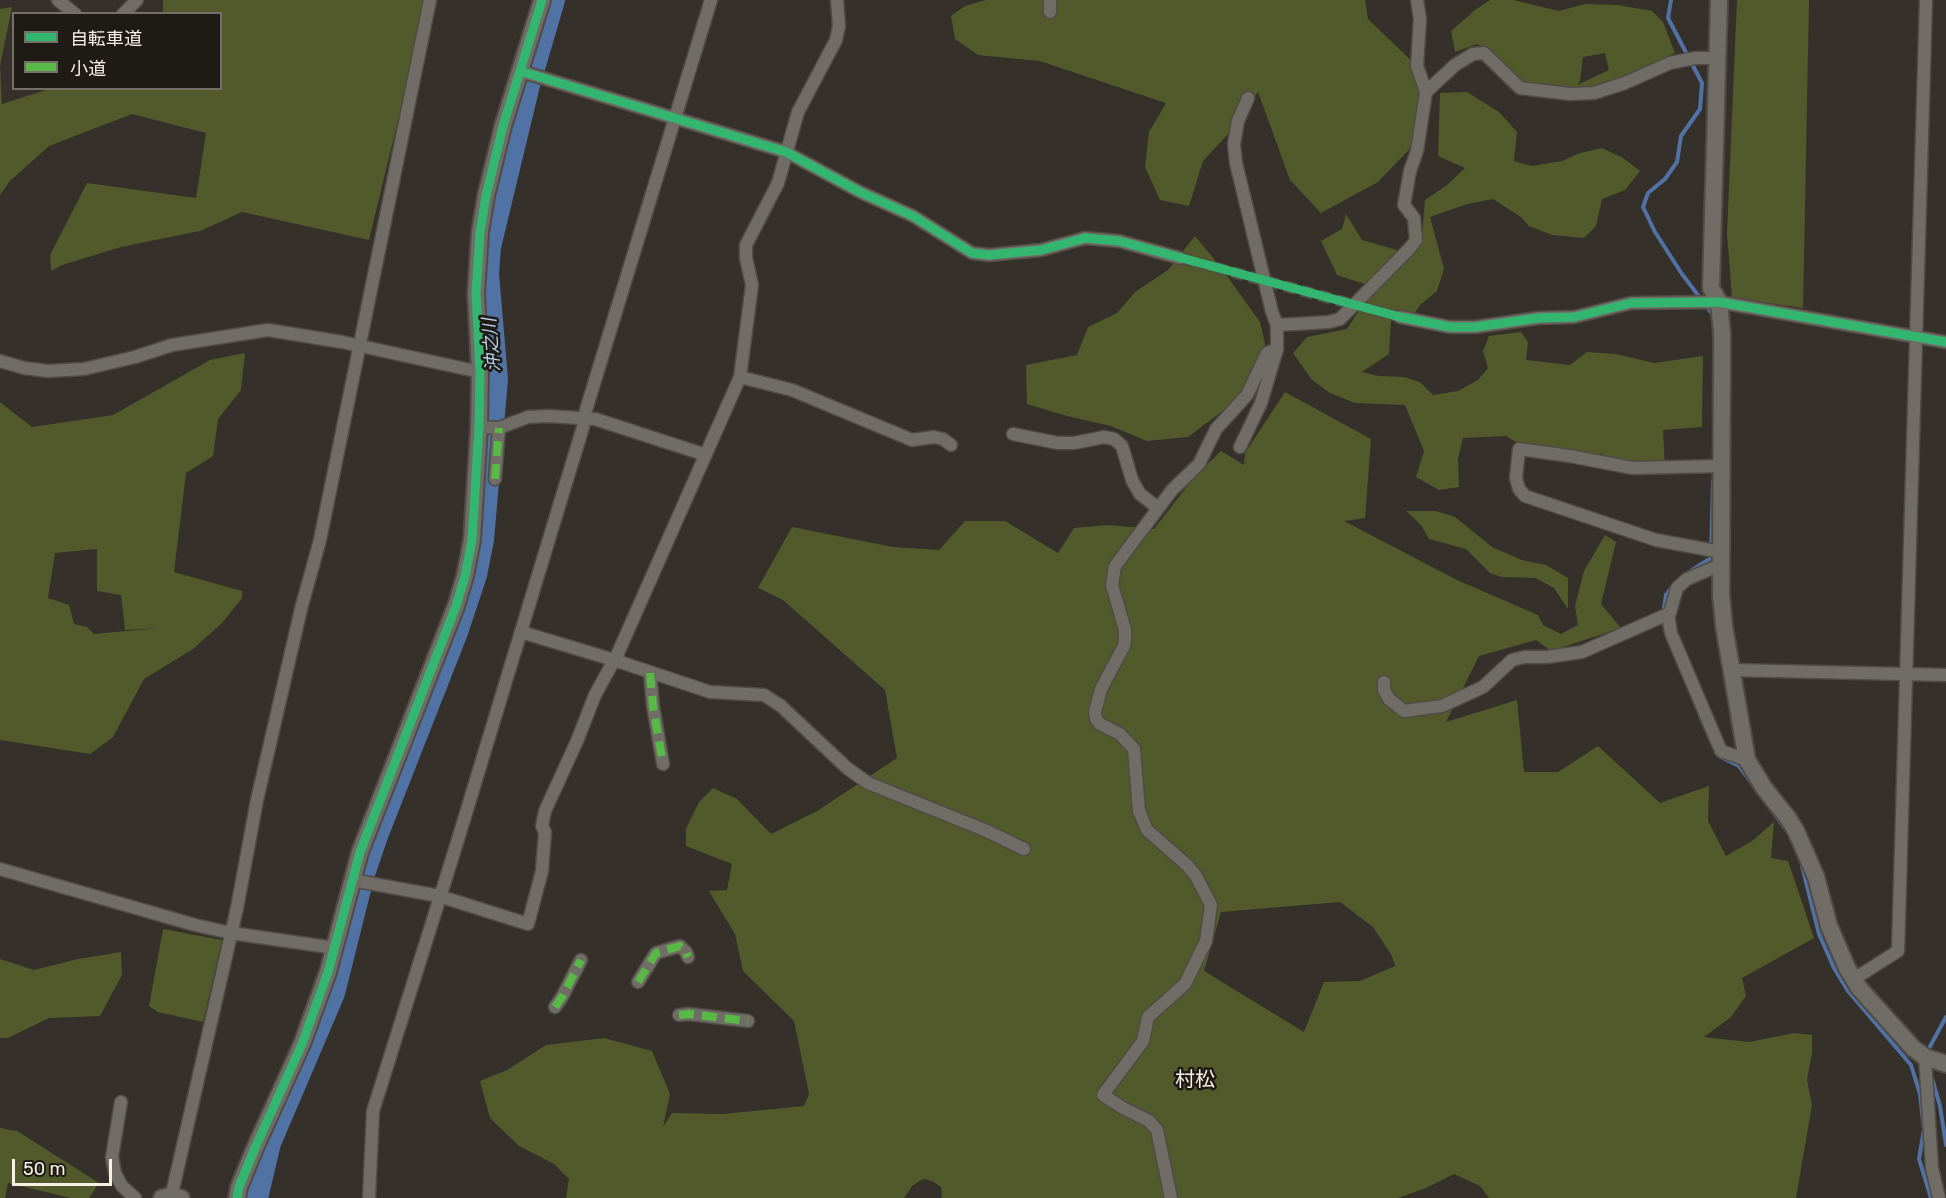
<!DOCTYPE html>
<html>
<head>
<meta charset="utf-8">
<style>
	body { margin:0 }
	#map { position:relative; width:1946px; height:1198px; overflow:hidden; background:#353029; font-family:Rubik,"Noto Sans JP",sans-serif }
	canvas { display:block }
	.legend { position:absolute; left:12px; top:12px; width:210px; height:78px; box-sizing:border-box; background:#1e1a14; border:2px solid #747068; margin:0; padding:8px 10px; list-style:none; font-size:18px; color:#f6f0e7 }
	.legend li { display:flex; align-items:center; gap:12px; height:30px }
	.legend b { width:30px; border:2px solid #747068 }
	.scale { position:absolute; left:12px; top:1159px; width:100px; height:27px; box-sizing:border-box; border:3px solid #f6f0e7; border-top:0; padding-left:8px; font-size:18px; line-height:21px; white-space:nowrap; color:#f6f0e7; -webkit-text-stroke:4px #1e1a14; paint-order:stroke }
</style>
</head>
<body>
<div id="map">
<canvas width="1946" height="1198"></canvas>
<ul class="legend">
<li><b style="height:8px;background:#33b770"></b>自転車道</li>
<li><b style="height:8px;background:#58b947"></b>小道</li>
</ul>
<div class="scale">50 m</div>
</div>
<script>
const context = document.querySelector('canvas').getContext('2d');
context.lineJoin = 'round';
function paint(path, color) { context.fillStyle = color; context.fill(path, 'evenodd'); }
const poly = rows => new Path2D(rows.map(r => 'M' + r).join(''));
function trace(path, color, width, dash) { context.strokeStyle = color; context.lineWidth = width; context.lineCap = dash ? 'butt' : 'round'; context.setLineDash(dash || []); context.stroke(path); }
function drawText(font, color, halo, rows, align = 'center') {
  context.font = font + ' Rubik,"Noto Sans JP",sans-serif'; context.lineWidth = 5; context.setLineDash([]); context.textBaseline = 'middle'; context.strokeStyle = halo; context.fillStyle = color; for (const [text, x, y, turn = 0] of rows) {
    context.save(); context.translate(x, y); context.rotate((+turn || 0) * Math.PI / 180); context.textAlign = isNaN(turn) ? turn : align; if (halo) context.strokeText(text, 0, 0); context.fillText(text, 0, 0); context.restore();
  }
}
const green = poly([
	[163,0,427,0,369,240,242,212,200,231,121,247,62,265,51,271,50,255,87,183,196,198,206,133,132,114,49,146,10,181,0,195,0,9,12,7,0,66,2,104,49,89,220,88,220,14,163,13],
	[986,0,1365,0,1368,19,1417,66,1426,92,1419,139,1378,182,1321,213,1290,180,1258,92,1227,135,1203,161,1189,206,1160,200,1145,167,1149,132,1166,103,1040,61,978,55,955,39,951,16,965,6],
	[1490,0,1513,0,1559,11,1585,4,1618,5,1652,11,1663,22,1675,53,1602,86,1567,90,1520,81,1492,51,1477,44,1455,52,1451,31,1475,10],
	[1605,53,1609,70,1577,85,1580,81,1583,57],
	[1737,0,1809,0,1803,308,1732,298,1727,233],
	[1467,92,1499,112,1517,132,1514,161,1532,166,1562,161,1580,153,1602,148,1623,158,1640,171,1625,190,1602,199,1596,226,1584,238,1552,235,1529,226,1521,217,1493,199,1467,204,1430,217,1444,269,1437,291,1420,305,1411,319,1391,321,1389,354,1362,372,1378,376,1404,377,1420,382,1433,395,1458,391,1478,380,1488,368,1483,351,1489,336,1521,332,1528,342,1526,360,1570,365,1587,352,1616,354,1654,363,1703,356,1702,427,1663,430,1665,468,1621,466,1599,452,1609,463,1531,451,1506,436,1463,438,1458,459,1459,487,1439,490,1416,477,1424,451,1405,405,1355,403,1330,393,1312,380,1293,353,1307,337,1347,329,1374,287,1337,275,1321,241,1342,229,1346,214,1362,240,1411,254,1422,236,1425,200,1447,185,1465,168,1438,156,1440,93],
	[1195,236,1222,269,1260,322,1266,348,1236,401,1188,437,1147,441,1111,426,1067,416,1027,404,1026,365,1077,355,1088,327,1117,313,1135,292,1168,270],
	[245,353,241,390,218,419,213,456,186,473,174,572,242,591,242,598,222,623,193,649,144,679,113,737,90,754,0,740,0,402,32,427,113,415,210,360],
	[97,549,97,591,121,595,125,630,160,628,94,634,87,627,74,624,69,605,48,598,55,553],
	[1285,392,1371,439,1365,518,1344,521,1457,580,1538,615,1543,625,1561,634,1578,625,1575,606,1584,571,1605,535,1616,542,1601,604,1621,628,1551,651,1536,640,1479,656,1446,722,1517,700,1524,772,1558,772,1598,746,1660,803,1709,786,1708,821,1726,856,1752,841,1774,822,1771,858,1788,861,1814,938,1742,978,1746,996,1731,1017,1704,1037,1749,1042,1794,1033,1812,1035,1812,1053,1807,1080,1812,1105,1796,1198,1489,1198,1480,1186,1454,1174,1426,1188,1398,1198,942,1198,941,1187,932,1181,923,1179,912,1186,904,1198,566,1198,569,1179,554,1164,519,1146,490,1118,480,1081,507,1070,546,1045,604,1038,652,1051,670,1094,663,1127,672,1113,723,1114,804,1106,809,1094,794,1021,743,971,735,934,709,891,727,890,732,864,686,846,686,829,699,802,713,788,737,799,771,834,817,811,897,758,885,690,783,600,758,588,792,527,893,547,939,550,965,521,1005,521,1058,553,1074,528,1108,525,1154,529,1195,476,1221,451,1244,465,1245,453],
	[1340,902,1373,927,1392,956,1395,966,1360,981,1324,982,1304,1032,1204,971,1221,912],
	[1406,511,1436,511,1455,517,1492,547,1522,560,1546,565,1568,578,1568,609,1554,588,1535,578,1502,577,1490,573,1466,549,1429,539,1421,525],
	[163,929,222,940,203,1022,158,1012,149,1006],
	[121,952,122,975,100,1016,49,1018,8,1038,0,1038,0,959,34,970,78,959],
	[0,1128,17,1131,99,1183,89,1198,71,1198,8,1183,5,1198,0,1198]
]);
const stream = poly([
	[1671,0,1668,18,1702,83,1700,109,1681,136,1677,162,1665,179,1648,193,1643,207,1655,232,1682,274,1713,315],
	[1686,574,1711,558,1713,481],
	[1665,628,1662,620,1666,595,1672,587],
	[1700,716,1709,737],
	[1719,756,1739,766,1784,827],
	[1802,866,1819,934,1834,968,1848,991,1911,1065,1920,1094,1924,1129,1919,1159,1931,1198],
	[1927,1052,1946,1017],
	[1932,1078,1940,1106,1946,1145]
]);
const river = poly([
	[256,1198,269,1143,333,993,362,877,377,833,456,632,475,575,482,540,496,379,487,274,489,247,528,85,553,0]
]);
const streetTunnel = poly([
	[1180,258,1400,317]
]);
const street = poly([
	[58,0,75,14],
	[1050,12,1050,0],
	[123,14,137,0],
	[520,71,786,152,860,192,913,216,972,253,989,255,1041,250,1085,238,1119,241,1180,258],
	[1426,92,1455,65,1473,54,1484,53,1520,88,1570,94,1594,93,1625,83,1670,63,1695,58,1718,58],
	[1400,317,1450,327,1475,327,1538,318,1574,317,1631,303,1719,302,1946,342],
	[1277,325,1329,322,1340,319,1410,248,1416,240,1414,218,1404,205,1410,171,1417,151,1426,92,1417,66,1420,19,1417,0],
	[0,361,24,368,48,371,84,369,135,357,172,345,268,330,342,342,480,372],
	[740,377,792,390,912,440,934,437,943,439,951,445],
	[479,427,499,428,528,417,548,416,595,419,706,455],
	[1013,434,1058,443,1074,443,1104,437,1114,439,1122,446,1132,480,1140,494,1158,508],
	[1240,447,1261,403,1277,349,1277,325,1272,312,1236,163,1234,144,1238,121,1248,98],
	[495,479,499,428],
	[1721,552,1656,540,1525,496,1519,489,1516,478,1519,449,1570,456,1632,468,1722,466],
	[1720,565,1687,579,1677,588,1670,613,1668,614,1671,633,1721,751,1747,760],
	[521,632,614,660,710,692,764,695,781,706,847,768,868,783,987,831,1024,849],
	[1732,670,1946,675],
	[650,673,653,706,663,764],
	[1384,682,1384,690,1389,699,1404,711,1442,706,1483,687,1512,660,1525,657,1547,657,1582,652,1668,614],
	[0,869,195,925,231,933,335,948],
	[352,880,439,896,528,924,542,871,545,832,542,826,545,811,577,741,595,695,618,653,740,377,752,285,746,258,746,245,778,183,798,112,836,40,839,26,837,0],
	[1854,979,1898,951,1926,0],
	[638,982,656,953,680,946,686,952,688,957],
	[555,1007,562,997,581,960],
	[679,1015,689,1014,748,1021],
	[1925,1057,1932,1168,1939,1198],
	[121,1102,112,1157,115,1173,122,1186,135,1198],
	[171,1198,237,908,257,800,301,609,320,540,430,0],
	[369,1198,373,1111,456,846,583,427,586,410,711,0],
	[1171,1198,1157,1130,1149,1121,1123,1108,1103,1095,1143,1041,1148,1017,1185,984,1206,941,1211,905,1196,876,1188,866,1147,830,1139,811,1134,749,1120,734,1100,724,1096,719,1095,712,1101,689,1124,646,1125,639,1125,630,1112,585,1115,566,1172,490,1199,464,1216,429,1247,395,1267,353,1277,349]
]);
const secondary = poly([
	[1719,0,1711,288,1719,302,1722,334,1721,595,1724,626,1747,760,1764,788,1788,818,1796,831,1816,877,1829,926,1847,968,1859,988,1913,1048,1925,1057,1946,1064],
	[162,1198,170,1196,181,1198],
	[237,1198,239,1187,255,1148,302,1044,328,972,360,852,456,606,465,576,472,540,479,427,480,372,476,294,480,232,486,196,503,126,542,0]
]);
const quiet = poly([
	[495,479,499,428],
	[650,673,653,706,663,764],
	[638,982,656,953,680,946,686,952,688,957],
	[555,1007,562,997,581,960],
	[679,1015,689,1014,748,1021]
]);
const cycleway = poly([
	[520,71,786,152,860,192,913,216,972,253,989,255,1041,250,1085,238,1119,241,1400,317,1450,327,1475,327,1538,318,1574,317,1631,303,1719,302,1946,342],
	[237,1198,239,1187,255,1148,302,1044,328,972,360,852,456,606,465,576,472,540,479,427,480,372,476,294,480,232,486,196,503,126,542,0]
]);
const waterNames = [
	["沖之川",492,345,-95]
];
const quarterNames = [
	["村松",1195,1080]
];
paint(green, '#525a2c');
trace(stream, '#5172a5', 4);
trace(river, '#5172a5', 24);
trace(streetTunnel, '#524d46', 12, [12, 6]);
trace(street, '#504b45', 15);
trace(secondary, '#504b45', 20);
trace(street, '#706c66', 12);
trace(secondary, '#706c66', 16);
trace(quiet, '#58b947', 8, [15, 8]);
trace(cycleway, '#33b770', 9);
drawText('italic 18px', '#bad0f0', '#1e1a14', waterNames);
drawText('20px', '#f6f0e7', '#1e1a14', quarterNames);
</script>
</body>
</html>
